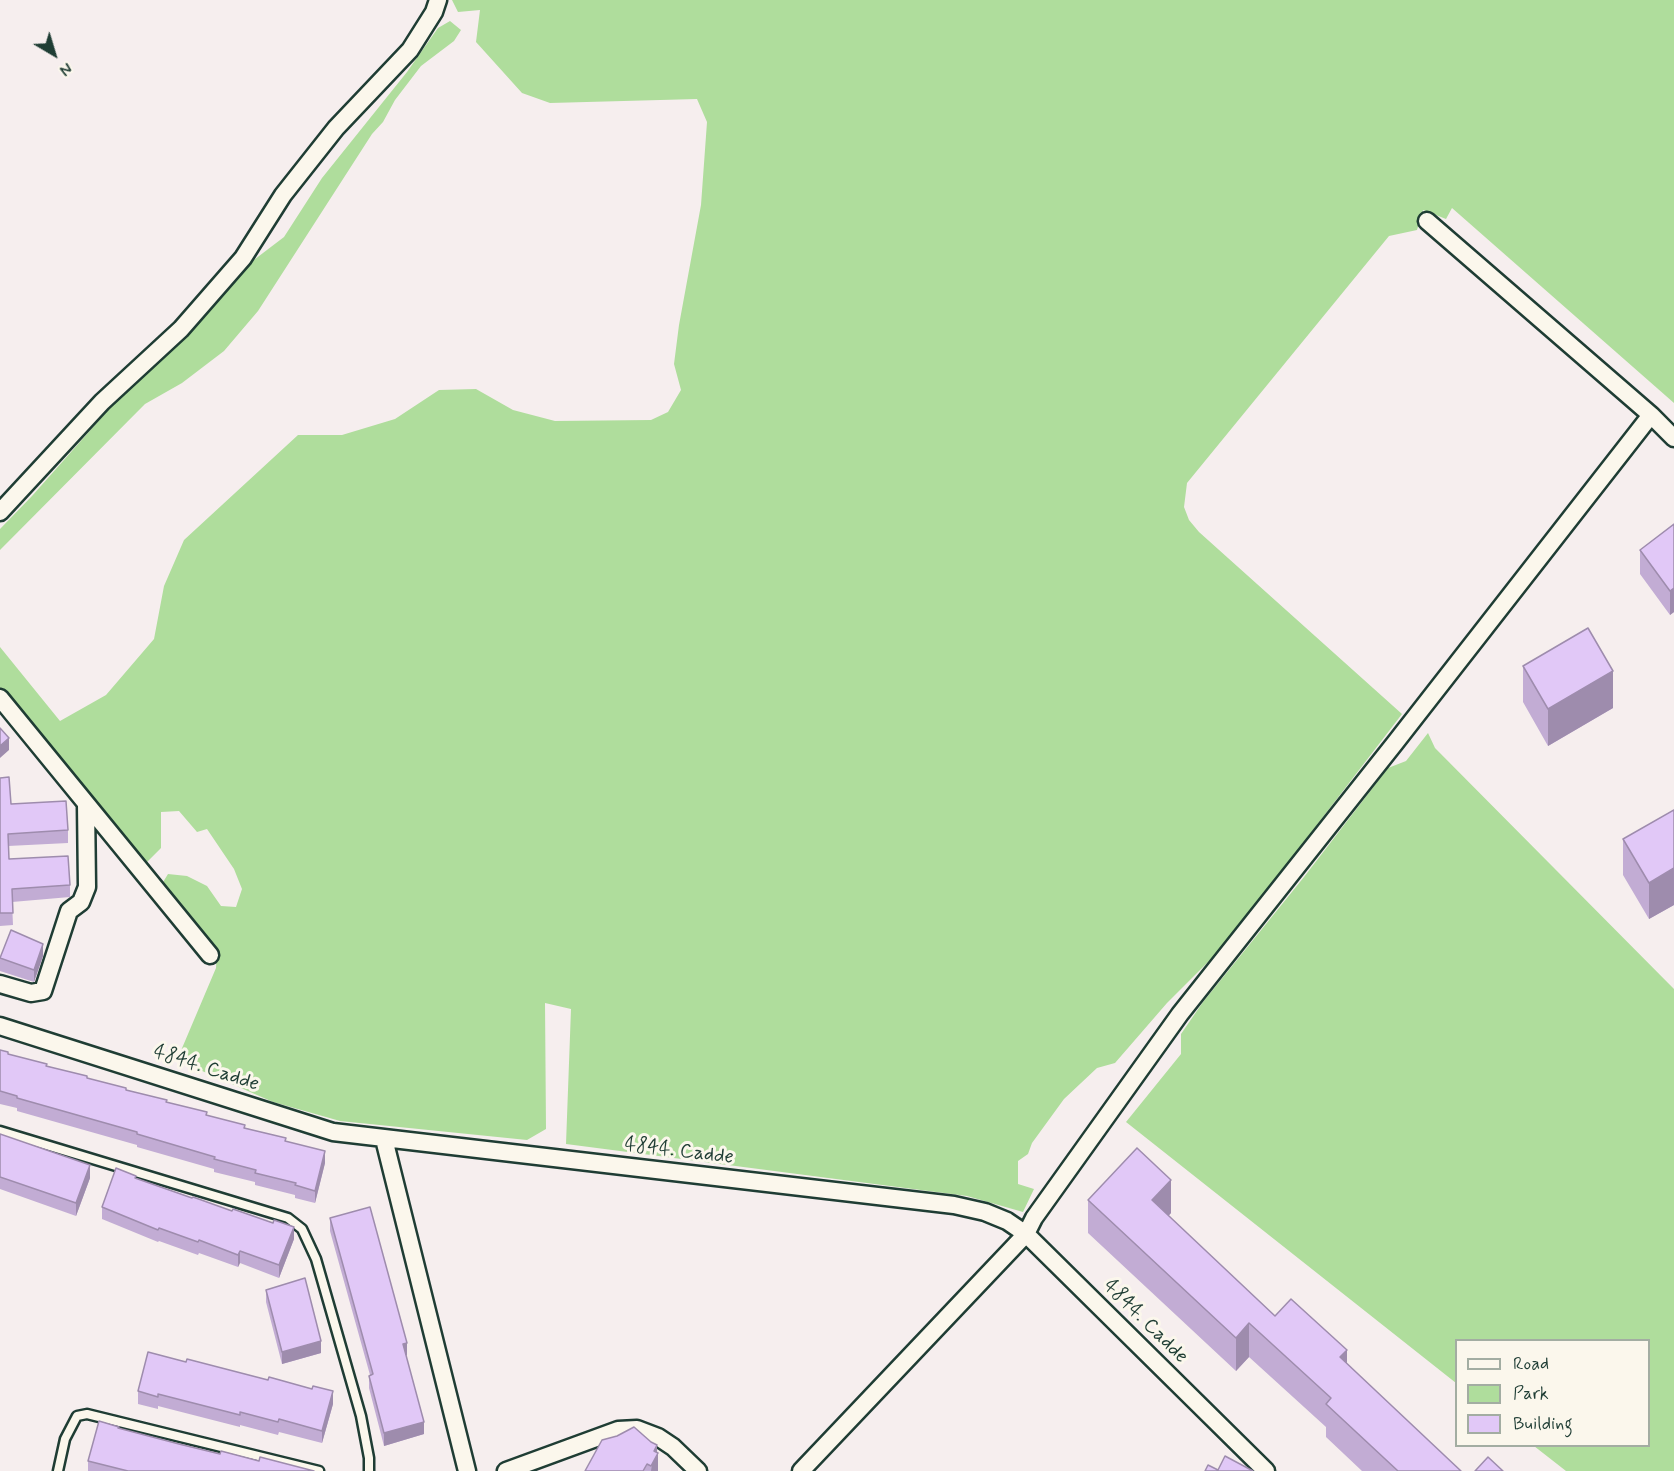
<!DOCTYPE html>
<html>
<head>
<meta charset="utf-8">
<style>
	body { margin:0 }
	#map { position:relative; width:1674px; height:1471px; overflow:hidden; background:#f6eeee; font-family:Mynerve,sans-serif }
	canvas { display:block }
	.legend { position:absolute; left:1455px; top:1339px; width:195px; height:108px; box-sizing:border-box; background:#fbf7ec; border:2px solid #a3ada2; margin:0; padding:8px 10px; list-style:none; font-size:18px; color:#1f3d34 }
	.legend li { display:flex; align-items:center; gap:12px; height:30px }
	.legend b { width:30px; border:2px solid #a3ada2 }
	.north { position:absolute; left:24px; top:24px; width:60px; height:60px; -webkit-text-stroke:4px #fbf7ec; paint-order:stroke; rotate:142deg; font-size:16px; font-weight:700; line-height:24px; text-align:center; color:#1f3d34 }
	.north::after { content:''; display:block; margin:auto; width:21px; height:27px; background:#1f3d34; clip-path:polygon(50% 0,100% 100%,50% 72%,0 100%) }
</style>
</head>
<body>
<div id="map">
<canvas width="1674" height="1471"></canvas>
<ul class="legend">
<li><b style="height:8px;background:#fbf7ec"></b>Road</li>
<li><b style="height:16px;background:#afdd9c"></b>Park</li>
<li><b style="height:16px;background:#e1c8f7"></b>Building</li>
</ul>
<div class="north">N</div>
</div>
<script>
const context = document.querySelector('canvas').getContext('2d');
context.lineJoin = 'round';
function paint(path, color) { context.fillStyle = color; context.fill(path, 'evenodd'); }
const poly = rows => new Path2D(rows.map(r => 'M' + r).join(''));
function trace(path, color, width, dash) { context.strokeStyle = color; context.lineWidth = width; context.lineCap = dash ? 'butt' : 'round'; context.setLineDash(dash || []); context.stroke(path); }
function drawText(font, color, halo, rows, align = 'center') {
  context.font = font + ' Mynerve,sans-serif'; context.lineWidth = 6; context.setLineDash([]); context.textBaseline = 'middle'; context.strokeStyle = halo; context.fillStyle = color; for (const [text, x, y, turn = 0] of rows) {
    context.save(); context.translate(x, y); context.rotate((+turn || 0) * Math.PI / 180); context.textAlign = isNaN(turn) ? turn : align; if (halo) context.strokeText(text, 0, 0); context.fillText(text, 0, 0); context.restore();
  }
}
const green = poly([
	[452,0,1674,0,1674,403,1452,208,1446,219,1423,210,1417,230,1389,236,1187,483,1184,507,1189,520,1199,532,1402,714,1224,946,1167,1003,1115,1063,1097,1068,1064,1099,1032,1143,1028,1154,1018,1161,1018,1184,1034,1189,1023,1212,967,1196,566,1144,571,1009,545,1003,546,1129,527,1140,340,1121,273,1102,177,1060,216,968,217,951,160,887,168,874,187,876,207,886,221,906,236,907,242,889,234,869,207,829,197,832,179,811,161,812,161,848,147,862,133,851,30,720,0,689,0,647,60,721,106,695,154,639,164,586,184,540,298,435,342,435,395,419,439,390,476,389,513,410,555,421,651,420,668,412,681,390,674,364,679,325,701,205,707,122,697,99,550,103,522,93,476,42,480,10,458,12],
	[450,21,461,30,454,41,421,66,395,100,383,122,372,134,258,311,224,351,182,383,145,404,0,550,0,529,32,496,110,408,193,328,213,302,242,269,284,237,322,178,407,72,438,28],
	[1428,733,1435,748,1674,989,1674,1471,1566,1471,1534,1446,1648,1446,1648,1340,1456,1340,1456,1383,1126,1122,1181,1054,1181,1034,1203,1002,1304,877,1388,768,1406,761]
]);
const service = poly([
	[0,1131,288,1218,302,1229,316,1259,361,1416,369,1458,369,1471],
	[58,1471,65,1439,77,1416,87,1414,319,1471]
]);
const minor = poly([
	[1427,221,1651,415,1674,438],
	[0,512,102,402,181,329,243,258,283,195,336,128,410,50,434,12,438,0],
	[0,698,210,955],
	[0,984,31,993,43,991,69,911,81,902,87,887,86,804],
	[0,1026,333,1132,954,1205,985,1212,1007,1221,1026,1234,1266,1471],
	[384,1139,467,1471],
	[506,1471,618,1430,637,1429,658,1437,673,1447,698,1471],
	[801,1471,1026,1234,1034,1218,1180,1014,1395,743,1651,415]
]);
const wall = poly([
	[1674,524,1674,612,1670,615,1640,574,1640,550],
	[1523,666,1613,708,1548,746,1523,702],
	[0,778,11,804,68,830,68,843,8,846,9,859,70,885,70,897,12,902,13,925,0,926],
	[1674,810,1674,905,1649,919,1623,875,1623,839],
	[43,956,34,982,0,971,0,957],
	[0,1050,8,1054,167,1102,286,1141,325,1163,315,1203,295,1198,295,1195,255,1185,255,1182,214,1172,214,1169,137,1147,137,1145,17,1111,17,1108,0,1104],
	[0,1134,90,1178,76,1216,0,1189],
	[136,1178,192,1198,294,1239,279,1278,240,1263,238,1267,199,1253,198,1255,159,1241,158,1242,102,1219,102,1207],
	[1088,1200,1171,1213,1168,1216,1275,1316,1347,1364,1461,1471,1362,1471,1326,1437,1326,1427,1249,1357,1236,1371,1088,1233],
	[330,1218,407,1355,406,1355,424,1434,384,1446,369,1388,369,1376,370,1375,330,1231],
	[266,1290,321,1353,282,1364,266,1302],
	[186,1362,333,1404,322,1443,279,1432,278,1435,240,1425,240,1427,158,1406,158,1409,138,1404,138,1391],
	[119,1429,179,1444,220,1454,314,1471,88,1471,88,1461],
	[657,1452,658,1471,585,1471]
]);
const shadedWall = poly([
	[1674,588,1674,612,1670,615,1670,591],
	[1613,671,1613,708,1548,746,1548,709],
	[9,738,9,750,0,758,0,746],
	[1674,868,1674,905,1649,919,1649,883],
	[43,944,43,956,34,982,34,970],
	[325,1151,325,1163,315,1203,315,1191],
	[90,1165,90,1178,76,1216,76,1203],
	[1171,1180,1171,1213,1152,1234,1152,1200],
	[294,1227,294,1239,279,1278,279,1265],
	[240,1251,240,1263,238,1267,238,1255],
	[1249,1323,1249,1357,1236,1371,1236,1338],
	[321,1341,321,1353,282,1364,282,1352],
	[407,1343,407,1355,403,1356,403,1344],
	[1347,1350,1347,1383,1340,1357],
	[333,1391,333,1404,322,1443,322,1431],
	[424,1422,424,1434,384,1446,384,1433],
	[657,1445,657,1455,658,1453,658,1471,651,1471,654,1451]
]);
const building = poly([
	[1674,524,1674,588,1670,591,1640,550,1674,524],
	[1588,628,1613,671,1548,709,1523,666,1588,628],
	[0,728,9,738,0,746,0,728],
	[9,777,11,804,66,801,68,830,8,834,9,859,68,856,70,885,12,889,13,913,0,913,0,778,9,777],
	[1674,810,1674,868,1649,883,1623,839,1674,810],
	[11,930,43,944,34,970,0,958,11,930],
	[0,1050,8,1052,8,1054,47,1064,46,1066,87,1076,87,1078,126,1088,126,1090,167,1100,166,1102,207,1112,206,1115,245,1125,244,1128,286,1138,285,1141,325,1151,315,1191,295,1185,296,1183,255,1173,256,1170,214,1159,215,1157,137,1134,137,1132,17,1098,17,1096,0,1091,0,1050],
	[0,1134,90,1165,76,1203,0,1177,0,1134],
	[1137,1148,1171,1180,1152,1200,1275,1316,1291,1299,1347,1350,1340,1357,1461,1471,1398,1471,1326,1404,1331,1398,1249,1323,1236,1338,1088,1200,1137,1148],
	[116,1168,136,1176,135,1178,192,1198,193,1197,232,1211,233,1209,273,1223,274,1220,294,1227,279,1265,240,1251,238,1255,199,1240,198,1242,159,1228,158,1230,102,1207,116,1168],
	[370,1207,407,1343,403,1344,424,1422,384,1433,369,1376,373,1374,330,1218,370,1207],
	[305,1278,321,1341,282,1352,266,1290,305,1278],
	[148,1352,186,1362,187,1359,268,1380,269,1377,312,1389,313,1386,333,1391,322,1431,279,1419,278,1422,240,1412,240,1415,158,1394,158,1397,138,1391,148,1352],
	[99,1421,119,1427,118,1428,179,1444,220,1454,221,1451,259,1461,260,1457,314,1471,128,1471,88,1461,99,1421],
	[634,1427,651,1442,657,1445,654,1451,658,1453,651,1466,647,1464,643,1471,585,1471,602,1440,617,1436,634,1427],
	[1225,1456,1253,1471,1205,1471,1208,1465,1218,1470,1225,1456],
	[1488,1457,1503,1471,1475,1471,1488,1457]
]);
const streetNames = [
	["4844. Cadde",206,1069,18],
	["4844. Cadde",679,1152,7],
	["4844. Cadde",1145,1322,45]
];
paint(green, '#afdd9c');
trace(service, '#1f3d34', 13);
trace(minor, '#1f3d34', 21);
trace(service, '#fbf7ec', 8);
trace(minor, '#fbf7ec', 16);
paint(wall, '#c2acd4');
paint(shadedWall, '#9e8cad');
paint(building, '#e1c8f7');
trace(building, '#9e8cad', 1.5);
drawText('20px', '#1f3d34', '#fbf7ec', streetNames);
</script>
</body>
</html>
